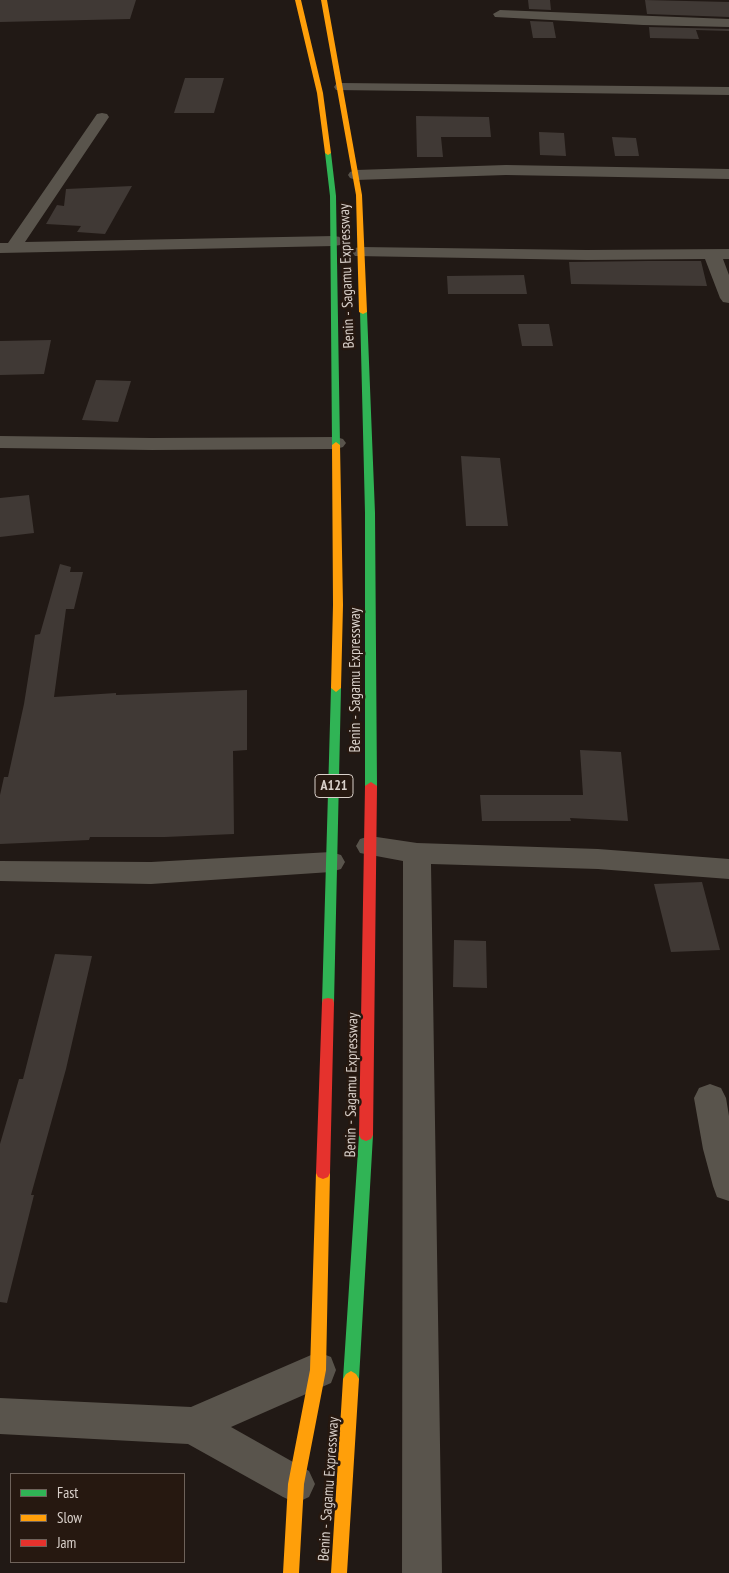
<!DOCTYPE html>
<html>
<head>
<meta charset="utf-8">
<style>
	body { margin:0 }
	#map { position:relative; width:729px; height:1573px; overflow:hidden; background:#211915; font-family:"PT Sans Narrow",sans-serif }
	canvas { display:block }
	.legend { position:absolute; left:10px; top:1473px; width:175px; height:90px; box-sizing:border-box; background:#261810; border:1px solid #6e625a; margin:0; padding:6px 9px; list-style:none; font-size:15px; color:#d9d0ca }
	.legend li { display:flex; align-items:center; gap:10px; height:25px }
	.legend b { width:25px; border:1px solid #6e625a }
</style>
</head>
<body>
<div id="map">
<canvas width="729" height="1573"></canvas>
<ul class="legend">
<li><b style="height:6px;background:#30b455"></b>Fast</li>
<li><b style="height:6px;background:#ff9f0a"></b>Slow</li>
<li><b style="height:6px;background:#e5322d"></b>Jam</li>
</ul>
</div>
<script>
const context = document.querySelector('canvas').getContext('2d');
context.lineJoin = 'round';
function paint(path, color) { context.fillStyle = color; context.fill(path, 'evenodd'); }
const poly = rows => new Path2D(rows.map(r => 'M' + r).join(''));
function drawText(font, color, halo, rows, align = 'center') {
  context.font = font + ' "PT Sans Narrow",sans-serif'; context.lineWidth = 5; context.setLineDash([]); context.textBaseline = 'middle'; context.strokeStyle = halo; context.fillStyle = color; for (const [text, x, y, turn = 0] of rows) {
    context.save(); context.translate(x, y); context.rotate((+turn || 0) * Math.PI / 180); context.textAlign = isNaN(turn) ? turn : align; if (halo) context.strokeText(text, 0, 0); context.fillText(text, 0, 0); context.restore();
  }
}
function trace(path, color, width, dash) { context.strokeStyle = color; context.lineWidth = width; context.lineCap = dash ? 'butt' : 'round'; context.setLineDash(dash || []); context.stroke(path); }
const building = poly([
	[0,0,136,0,130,19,0,22],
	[528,0,550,0,551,10,529,9],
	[645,0,729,2,729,17,647,14],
	[530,21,553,22,556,38,533,38],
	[649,27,729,29,729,31,696,30,699,39,650,38],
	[185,78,224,78,214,113,174,113],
	[416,116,489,117,491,137,441,137,443,157,417,157],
	[539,132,564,133,566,156,540,155],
	[612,137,636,138,639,156,615,156],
	[132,186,105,234,77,232,81,226,46,224,57,205,64,206,66,189],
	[647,261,701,261,707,286,571,284,569,262],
	[524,275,527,294,448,294,447,276],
	[518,324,549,324,553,346,522,346],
	[51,340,44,374,0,375,0,341],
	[96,380,131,381,118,422,82,420],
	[461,456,500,458,508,526,466,526],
	[29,495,34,533,0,537,0,498],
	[60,564,71,567,70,572,83,572,74,609,66,609,54,697,116,693,116,695,247,690,247,750,233,751,234,834,165,837,90,837,89,840,0,844,0,795,4,777,8,777,24,704,35,635,40,634],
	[580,750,621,752,628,821,570,818,571,821,482,821,480,795,583,795],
	[702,882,720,950,671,952,654,884],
	[454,940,486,941,487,988,453,987],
	[55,954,92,956,66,1069,31,1195,34,1195,7,1303,0,1302,0,1144,19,1079,23,1079]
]);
const street = poly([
	[500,10,729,19,729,27,643,25,495,17,493,14,500,10],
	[341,83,729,87,729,95,336,90,334,87,336,84,341,83],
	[102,113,107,114,109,117,25,242,334,236,340,237,343,241,340,245,334,246,0,253,0,243,8,243,97,114,102,113],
	[506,165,729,169,729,179,506,175,356,180,350,178,348,175,350,172,356,170,506,165],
	[361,247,587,250,729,249,729,259,723,259,729,275,729,303,723,302,720,298,705,259,587,260,355,256,352,252,355,248,361,247],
	[0,436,152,438,336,437,343,439,346,443,343,447,336,449,152,450,0,448,0,436],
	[370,836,417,843,598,849,729,859,729,879,598,869,431,864,442,1573,402,1573,403,861,360,853,356,846,360,839,370,836],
	[331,852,341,855,345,862,341,869,331,872,151,884,0,881,0,861,151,862,331,852],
	[710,1084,721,1088,726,1098,729,1116,729,1201,717,1197,713,1186,703,1149,694,1098,699,1088,710,1084],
	[318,1352,331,1357,336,1370,331,1383,231,1427,309,1471,315,1484,309,1497,296,1503,283,1497,188,1444,0,1434,0,1398,191,1407,318,1352]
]);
const fast = poly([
	[328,151,331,153,336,196,340,445,336,448,332,445,330,196,325,153,328,151],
	[360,310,367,312,375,513,377,786,371,790,365,786,365,513,360,310],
	[336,684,341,688,334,1003,333,1007,328,1008,323,1007,322,1003,331,688,336,684],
	[366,1129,371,1131,373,1135,359,1379,356,1384,351,1387,346,1384,343,1379,359,1135,361,1131,366,1129]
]);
const slow = poly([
	[295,0,301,0,323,93,331,153,328,155,325,153,317,93,295,0],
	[321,0,327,0,362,195,367,312,363,314,359,312,356,195,321,0],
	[336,442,340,445,343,605,341,688,336,692,331,688,333,605,332,445,336,442],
	[323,1167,328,1169,330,1173,326,1370,304,1484,299,1573,283,1573,288,1484,310,1370,316,1173,318,1169,323,1167],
	[351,1371,356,1374,359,1379,347,1573,331,1573,343,1379,346,1374,351,1371]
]);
const jam = poly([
	[371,782,377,786,373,1135,371,1139,366,1141,361,1139,359,1135,365,786,371,782],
	[328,998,333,999,334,1003,330,1173,328,1177,323,1179,318,1177,316,1173,322,1003,323,999,328,998]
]);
const shields = [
	[334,786,38]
];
const shieldNames = [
	["A121",334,786]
];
const streetNames = [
	["Benin - Sagamu Expressway",347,276,-92],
	["Benin - Sagamu Expressway",356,680,-90],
	["Benin - Sagamu Expressway",352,1085,-89],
	["Benin - Sagamu Expressway",329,1489,-86]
];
paint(building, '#403935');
paint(street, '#59544c');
paint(fast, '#30b455');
paint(slow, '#ff9f0a');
paint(jam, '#e5322d');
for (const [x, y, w] of shields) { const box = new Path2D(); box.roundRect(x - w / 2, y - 11.5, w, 23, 4); context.fillStyle = '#261810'; context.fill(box); trace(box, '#d9d0ca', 1); }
drawText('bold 14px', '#d9d0ca', null, shieldNames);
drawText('15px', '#d9d0ca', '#261810', streetNames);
</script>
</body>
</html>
